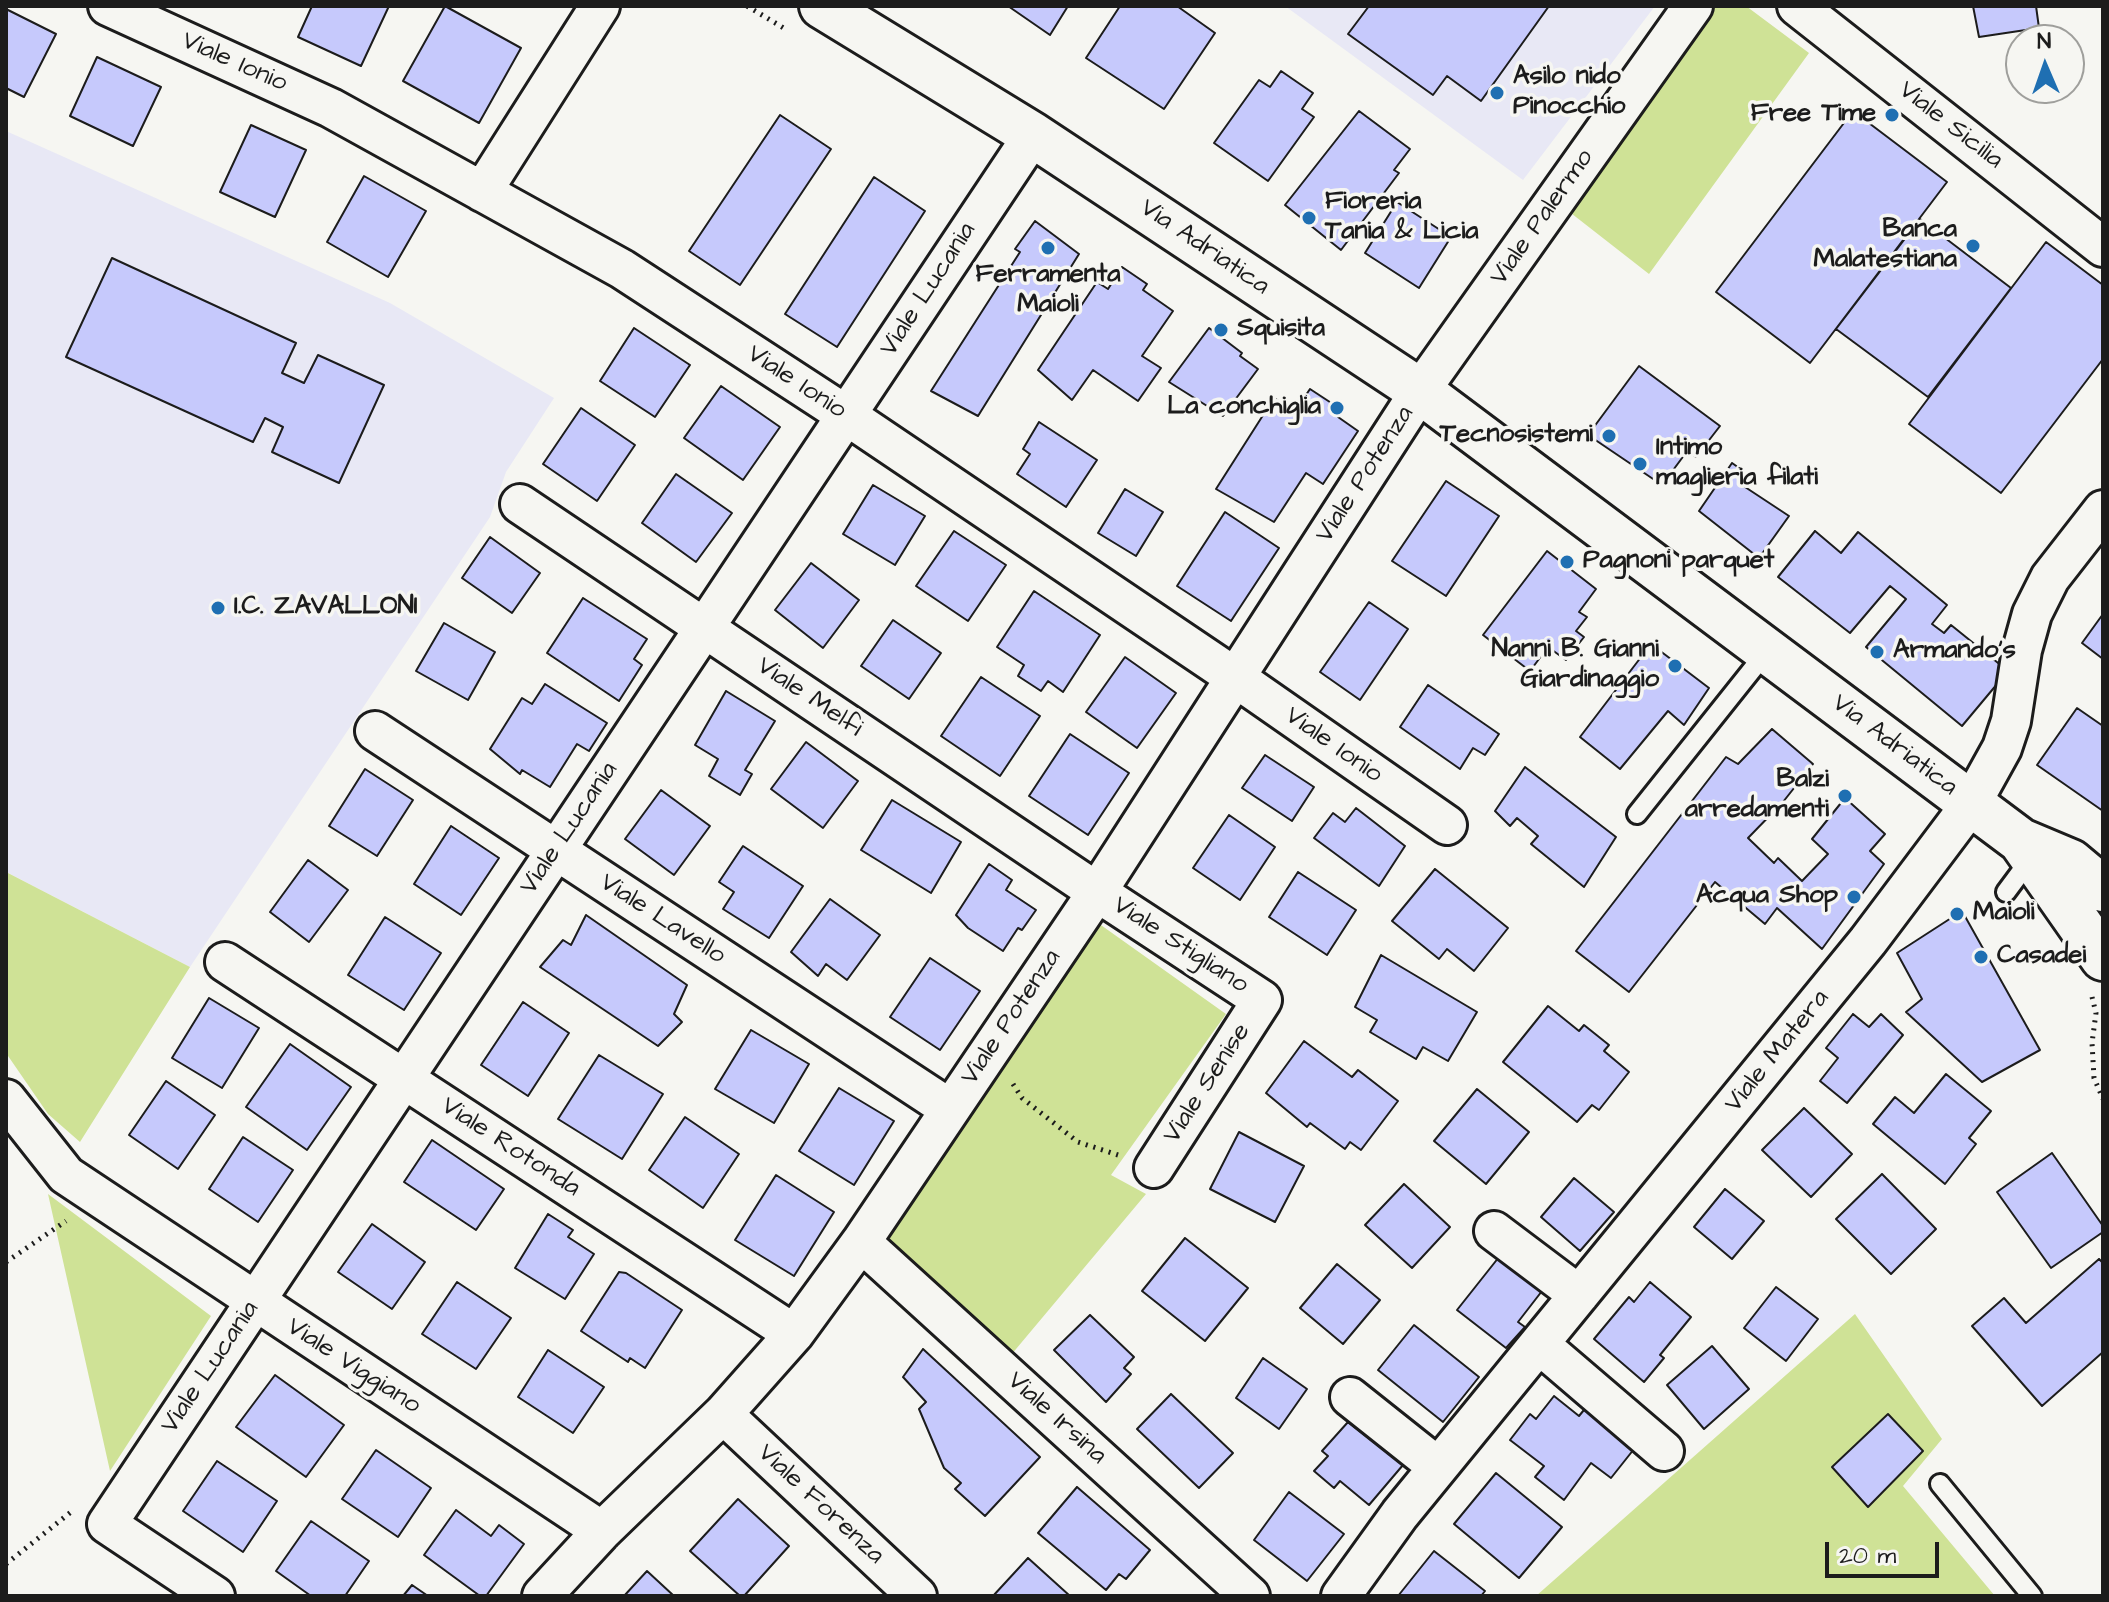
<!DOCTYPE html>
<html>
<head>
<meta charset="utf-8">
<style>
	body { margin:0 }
	#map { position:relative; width:2109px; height:1602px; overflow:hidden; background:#f6f6f2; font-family:"Architects Daughter",sans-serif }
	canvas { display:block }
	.frame { position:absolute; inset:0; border:8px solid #1c1c1c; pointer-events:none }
	.north { position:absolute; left:2005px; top:24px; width:80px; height:80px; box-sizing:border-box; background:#f6f6f2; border:2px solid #9f9f9c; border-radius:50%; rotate:358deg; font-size:22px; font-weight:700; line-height:32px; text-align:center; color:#1c1c1c }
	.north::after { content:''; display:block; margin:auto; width:28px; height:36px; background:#1f6fb2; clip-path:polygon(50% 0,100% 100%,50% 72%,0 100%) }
	.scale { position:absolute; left:1825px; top:1542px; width:114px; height:36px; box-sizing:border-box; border:4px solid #1c1c1c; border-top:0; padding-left:10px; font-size:24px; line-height:28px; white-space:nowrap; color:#1c1c1c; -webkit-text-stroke:6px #f6f6f2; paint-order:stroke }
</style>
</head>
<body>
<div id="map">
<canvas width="2109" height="1602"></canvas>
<div class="frame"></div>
<div class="north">N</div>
<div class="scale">20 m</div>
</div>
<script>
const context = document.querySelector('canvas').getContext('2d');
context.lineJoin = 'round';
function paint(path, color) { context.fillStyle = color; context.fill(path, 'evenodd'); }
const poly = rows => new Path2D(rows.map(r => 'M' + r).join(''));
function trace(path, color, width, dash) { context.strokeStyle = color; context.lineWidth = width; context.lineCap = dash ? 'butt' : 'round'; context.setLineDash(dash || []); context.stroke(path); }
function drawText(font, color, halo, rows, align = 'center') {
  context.font = font + ' "Architects Daughter",sans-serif'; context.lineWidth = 7; context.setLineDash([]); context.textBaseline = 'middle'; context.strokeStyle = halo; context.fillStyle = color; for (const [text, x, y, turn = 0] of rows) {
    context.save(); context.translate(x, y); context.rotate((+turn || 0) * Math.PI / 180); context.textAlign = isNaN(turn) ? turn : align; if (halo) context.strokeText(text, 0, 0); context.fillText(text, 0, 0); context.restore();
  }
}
const built = poly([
	[1285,6,1655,6,1523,180],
	[6,131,390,303,554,398,506,472,490,517,190,967,6,872]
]);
const green = poly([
	[1712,6,1746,6,1809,53,1649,274,1567,210],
	[6,872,190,967,80,1142,48,1114,6,1053],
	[1098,923,1226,1014,1111,1175,1146,1194,1011,1355,886,1242],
	[48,1194,211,1316,110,1471],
	[1855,1314,1942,1439,1903,1486,1995,1596,1536,1596]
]);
const building = poly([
	[312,6,389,6,361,66,298,37,312,6],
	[445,6,521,48,479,123,403,81,445,6],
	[1008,6,1068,6,1050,35,1008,6],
	[1120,6,1177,6,1215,33,1164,109,1086,58,1120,6],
	[1369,6,1549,6,1481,101,1447,76,1433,95,1348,34,1369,6],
	[1973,6,2036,6,2039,28,1979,37,1973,6],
	[6,9,56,34,24,97,6,88,6,9],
	[97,57,161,87,133,146,70,116,97,57],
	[1281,71,1313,93,1302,109,1314,117,1268,181,1214,143,1259,80,1270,87,1281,71],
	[1359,111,1410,149,1394,170,1399,173,1341,250,1285,205,1359,111],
	[1853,111,1947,182,1810,363,1716,292,1853,111],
	[780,115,831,149,740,285,689,251,780,115],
	[251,125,306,150,275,217,220,192,251,125],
	[364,176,426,211,388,277,327,242,364,176],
	[874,177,925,211,837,347,785,314,874,177],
	[1397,202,1451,237,1419,288,1365,253,1397,202],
	[1920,219,2011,288,1928,397,1836,329,1920,219],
	[1035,221,1079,254,978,416,931,391,1020,252,1015,249,1035,221],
	[2046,242,2103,285,2103,359,2001,493,1909,424,2046,242],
	[112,258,296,343,282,373,304,383,318,355,384,385,339,483,272,452,283,427,265,418,253,442,66,357,112,258],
	[1122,267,1147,284,1143,290,1173,311,1142,356,1161,368,1138,401,1093,370,1072,400,1038,370,1097,282,1108,289,1122,267],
	[634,328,690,365,655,417,600,381,634,328],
	[1209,328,1242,353,1240,356,1258,369,1223,416,1169,382,1209,328],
	[1639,366,1720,426,1696,457,1688,450,1662,485,1588,435,1639,366],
	[721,386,780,427,743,480,684,438,721,386],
	[1310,389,1342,410,1338,417,1358,431,1323,484,1306,473,1274,522,1216,489,1274,398,1295,411,1310,389],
	[581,408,635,445,597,501,543,464,581,408],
	[1039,422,1097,460,1066,507,1017,474,1030,454,1023,449,1039,422],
	[1732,463,1749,475,1742,485,1789,516,1759,558,1699,511,1732,463],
	[676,474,732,513,696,562,642,523,676,474],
	[1446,481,1499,516,1446,596,1392,561,1446,481],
	[873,485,925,516,895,565,843,534,873,485],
	[1125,489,1163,512,1136,556,1098,533,1125,489],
	[1225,512,1279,548,1231,621,1177,586,1225,512],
	[954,531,1006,565,968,621,916,586,954,531],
	[1815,531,1841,553,1858,532,1947,605,1932,624,1944,633,1951,625,2008,671,1962,726,1866,647,1906,599,1890,586,1850,633,1778,577,1815,531],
	[490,537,540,573,512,613,462,578,490,537],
	[1547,551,1596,589,1579,612,1587,617,1576,631,1584,637,1566,660,1548,647,1530,671,1483,635,1547,551],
	[811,563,859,600,823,648,775,610,811,563],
	[1034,591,1100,635,1063,692,1048,681,1041,691,1018,676,1024,665,997,647,1034,591],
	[583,598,647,639,634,659,642,665,619,701,547,653,583,598],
	[1369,602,1408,629,1360,700,1320,672,1369,602],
	[2103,614,2103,659,2082,643,2103,614],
	[893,620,941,653,909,699,861,666,893,620],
	[444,623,495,652,468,700,416,671,444,623],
	[1651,644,1709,688,1684,725,1668,711,1620,769,1580,737,1651,644],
	[1125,657,1176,693,1137,748,1086,712,1125,657],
	[981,677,1040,716,1000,776,941,736,981,677],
	[545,684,607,723,589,751,577,744,550,787,522,770,520,774,490,749,522,698,532,704,545,684],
	[1428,685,1499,734,1485,755,1473,748,1460,769,1400,727,1428,685],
	[726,691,775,721,745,770,752,774,740,795,709,776,718,759,695,745,726,691],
	[2077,708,2103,726,2103,811,2037,765,2077,708],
	[1772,729,1813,764,1783,802,1748,838,1774,863,1778,858,1802,881,1828,854,1812,839,1845,798,1885,834,1870,851,1884,864,1822,949,1777,908,1765,924,1715,882,1629,992,1576,951,1726,757,1738,764,1772,729],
	[1070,734,1129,773,1088,835,1029,796,1070,734],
	[806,742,858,781,823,828,771,789,806,742],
	[1265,755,1314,787,1292,821,1242,788,1265,755],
	[1525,767,1616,837,1584,887,1531,844,1538,836,1517,818,1510,826,1495,811,1525,767],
	[365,769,413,800,377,856,329,826,365,769],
	[661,790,710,826,674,875,625,839,661,790],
	[892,800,961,842,931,893,861,850,892,800],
	[1356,808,1405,846,1379,886,1314,838,1333,813,1345,822,1356,808],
	[1229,815,1275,847,1240,900,1193,868,1229,815],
	[451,826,499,858,461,915,414,884,451,826],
	[743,846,803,886,769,938,723,909,734,892,719,882,743,846],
	[308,860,348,890,309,942,270,912,308,860],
	[989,864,1012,880,1006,890,1036,910,1022,930,1018,928,1003,951,968,928,956,915,989,864],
	[1435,869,1508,928,1474,971,1447,949,1439,959,1392,921,1435,869],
	[1298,872,1356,910,1327,955,1269,917,1298,872],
	[830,899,880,935,847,980,826,964,818,976,791,952,830,899],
	[1962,911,2040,1050,1982,1082,1906,1012,1922,999,1897,953,1962,911],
	[586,915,687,985,674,1014,682,1022,658,1046,540,967,563,940,571,945,586,915],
	[385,917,441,953,404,1010,348,975,385,917],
	[1381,955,1477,1012,1448,1061,1423,1047,1416,1059,1370,1032,1377,1020,1355,1007,1381,955],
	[930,958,980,991,940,1050,890,1017,930,958],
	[209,998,259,1028,222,1088,172,1058,209,998],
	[523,1002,569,1033,528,1096,481,1065,523,1002],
	[1548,1006,1579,1031,1584,1025,1609,1045,1604,1051,1629,1072,1599,1110,1592,1105,1577,1122,1503,1062,1548,1006],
	[1853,1014,1869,1027,1881,1014,1903,1035,1847,1103,1820,1081,1838,1058,1826,1048,1853,1014],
	[751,1030,809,1064,774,1123,715,1089,751,1030],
	[1304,1041,1352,1077,1358,1070,1398,1101,1361,1150,1350,1142,1345,1149,1310,1123,1307,1127,1266,1093,1304,1041],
	[290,1044,351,1087,307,1150,246,1107,290,1044],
	[599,1055,663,1094,622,1159,558,1119,599,1055],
	[1946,1074,1991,1111,1969,1138,1976,1144,1945,1184,1873,1124,1895,1097,1914,1113,1946,1074],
	[166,1081,215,1115,178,1169,129,1135,166,1081],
	[839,1088,894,1121,854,1185,799,1151,839,1088],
	[1477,1089,1529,1132,1486,1184,1434,1141,1477,1089],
	[1804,1108,1852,1154,1811,1197,1762,1150,1804,1108],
	[685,1117,739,1154,703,1208,649,1170,685,1117],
	[1239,1132,1304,1166,1275,1222,1210,1189,1239,1132],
	[243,1137,293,1170,258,1222,209,1189,243,1137],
	[432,1140,504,1189,476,1230,404,1182,432,1140],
	[2052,1153,2103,1226,2103,1232,2051,1268,1997,1192,2052,1153],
	[1882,1174,1936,1229,1891,1274,1836,1219,1882,1174],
	[776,1175,834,1212,794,1276,735,1240,776,1175],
	[1574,1178,1614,1212,1580,1251,1541,1217,1574,1178],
	[1404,1184,1450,1227,1412,1268,1365,1225,1404,1184],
	[1725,1189,1764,1221,1732,1259,1694,1227,1725,1189],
	[548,1214,573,1230,568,1237,594,1254,565,1299,515,1268,548,1214],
	[372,1224,425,1262,392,1309,338,1272,372,1224],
	[1185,1238,1248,1288,1205,1341,1142,1291,1185,1238],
	[1499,1257,1542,1291,1518,1322,1525,1327,1506,1348,1457,1310,1499,1257],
	[2099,1259,2103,1263,2103,1352,2042,1406,1972,1326,2004,1298,2026,1323,2099,1259],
	[1337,1264,1380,1300,1343,1344,1300,1308,1337,1264],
	[619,1272,626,1273,682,1310,645,1368,630,1358,628,1362,581,1331,619,1272],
	[457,1282,511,1318,476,1369,422,1334,457,1282],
	[1650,1282,1691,1317,1660,1355,1664,1358,1644,1382,1594,1339,1629,1297,1634,1302,1650,1282],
	[1776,1287,1818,1319,1786,1361,1744,1328,1776,1287],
	[1090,1315,1134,1357,1124,1368,1131,1374,1106,1402,1054,1350,1090,1315],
	[1414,1325,1479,1377,1443,1422,1378,1370,1414,1325],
	[1712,1346,1749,1389,1704,1429,1667,1385,1712,1346],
	[923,1349,1040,1457,985,1516,955,1489,961,1483,944,1468,919,1409,926,1402,903,1377,923,1349],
	[548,1350,604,1387,573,1433,518,1397,548,1350],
	[1263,1358,1307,1389,1279,1429,1236,1398,1263,1358],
	[275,1375,344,1425,306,1477,236,1427,275,1375],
	[1171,1394,1233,1453,1199,1488,1137,1429,1171,1394],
	[1554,1396,1579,1416,1588,1405,1638,1444,1611,1478,1591,1463,1564,1500,1535,1477,1544,1466,1510,1440,1530,1414,1536,1419,1554,1396],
	[1888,1414,1923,1451,1868,1507,1832,1467,1888,1414],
	[1348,1422,1403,1465,1369,1505,1340,1481,1334,1488,1314,1471,1328,1456,1322,1451,1348,1422],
	[376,1450,431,1488,398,1537,342,1499,376,1450],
	[217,1461,277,1501,243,1552,183,1511,217,1461],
	[1496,1473,1562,1527,1519,1578,1454,1524,1496,1473],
	[1077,1487,1150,1550,1126,1579,1119,1574,1106,1590,1038,1533,1077,1487],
	[1289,1492,1344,1534,1307,1581,1254,1540,1289,1492],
	[738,1499,789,1546,744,1596,740,1596,690,1551,738,1499],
	[456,1510,491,1536,499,1525,524,1544,486,1596,480,1596,424,1555,456,1510],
	[311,1521,369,1561,345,1596,311,1596,276,1571,311,1521],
	[1434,1551,1485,1591,1481,1596,1398,1596,1434,1551],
	[1028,1558,1070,1596,993,1596,1028,1558],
	[647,1571,674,1596,624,1596,647,1571],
	[412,1585,428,1596,403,1596,412,1585]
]);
const path = poly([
	[747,6,787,30],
	[2092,997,2096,1013,2092,1043,2094,1078,2103,1099],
	[1013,1084,1022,1098,1078,1142,1118,1155],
	[6,1262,66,1221],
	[6,1564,71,1512]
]);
const service = poly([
	[1637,814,1767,651],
	[2006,892,2032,857],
	[1940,1484,2032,1596]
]);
const minor = poly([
	[108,6,331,108,622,269,846,415,1236,678,1447,825],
	[1797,6,2103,247],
	[482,192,600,6],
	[520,504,1097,892,1262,1000,1154,1168],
	[375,731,950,1109],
	[225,962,794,1334],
	[6,1099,66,1175,602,1531],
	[1494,1231,1579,1295],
	[861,1242,1250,1596],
	[1539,1344,1664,1451],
	[1350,1397,1438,1467],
	[723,1414,917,1596],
	[215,1596,107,1524,1033,135],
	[542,1596,602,1531,723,1414,794,1334,861,1242,1097,892,1420,391,1693,6],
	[1341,1596,1400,1514,1868,941,1971,804,2002,748,2011,721,2022,650,2032,614,2050,578,2103,510]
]);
const primary = poly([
	[822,6,1033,135,1420,391,2021,841,2071,862,2103,889],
	[2021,841,2103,958]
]);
const markers = [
	[1497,93,8,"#1f6fb2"],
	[1892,115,8,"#1f6fb2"],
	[1309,218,8,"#1f6fb2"],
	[1973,246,8,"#1f6fb2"],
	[1048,248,8,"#1f6fb2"],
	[1221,330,8,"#1f6fb2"],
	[1337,408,8,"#1f6fb2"],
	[1609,436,8,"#1f6fb2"],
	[1640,464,8,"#1f6fb2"],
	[1567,562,8,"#1f6fb2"],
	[218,608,8,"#1f6fb2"],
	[1877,652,8,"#1f6fb2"],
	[1675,666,8,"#1f6fb2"],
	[1845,796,8,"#1f6fb2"],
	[1854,897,8,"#1f6fb2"],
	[1957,914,8,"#1f6fb2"],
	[1981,957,8,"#1f6fb2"]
];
const streetNames = [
	["Viale Ionio",234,63,24],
	["Viale Sicilia",1950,126,38],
	["Viale Palermo",1543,218,-55],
	["Via Adriatica",1204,248,34],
	["Viale Lucania",929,290,-57],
	["Viale Ionio",796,383,33],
	["Viale Potenza",1366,475,-57],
	["Viale Melfi",809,698,34],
	["Viale Ionio",1333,746,35],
	["Via Adriatica",1894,746,37],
	["Viale Lucania",570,829,-56],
	["Viale Lavello",662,920,33],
	["Viale Stigliano",1180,946,33],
	["Viale Potenza",1012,1018,-56],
	["Viale Matera",1778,1052,-51],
	["Viale Senise",1208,1084,-57],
	["Viale Rotonda",510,1148,33],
	["Viale Viggiano",353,1367,33],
	["Viale Lucania",211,1368,-56],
	["Viale Irsina",1056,1419,42],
	["Viale Forenza",820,1505,43]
];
const poiNames = [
	["Asilo nido",1513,78],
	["Pinocchio",1513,108],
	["Free Time",1876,115,"right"],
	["Fioreria",1325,203],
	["Tania & Licia",1325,233],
	["Banca",1957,231,"right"],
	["Malatestiana",1957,261,"right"],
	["Ferramenta",1048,276,"center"],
	["Maioli",1048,306,"center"],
	["Squisita",1237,330],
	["La conchiglia",1321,408,"right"],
	["Tecnosistemi",1593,436,"right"],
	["Intimo",1656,449],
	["maglieria filati",1656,479],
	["Pagnoni parquet",1583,562],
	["I.C. ZAVALLONI",234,608],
	["Nanni B. Gianni",1659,651,"right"],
	["Giardinaggio",1659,681,"right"],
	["Armando's",1893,652],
	["Balzi",1829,781,"right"],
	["arredamenti",1829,811,"right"],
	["Acqua Shop",1838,897,"right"],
	["Maioli",1973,914],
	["Casadei",1997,957]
];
paint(built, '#e8e8f5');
paint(green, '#cfe296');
paint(building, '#c6c9fc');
trace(building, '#1c1c1c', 2);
trace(service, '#1c1c1c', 24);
trace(minor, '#1c1c1c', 44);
trace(primary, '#1c1c1c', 50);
trace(path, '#1c1c1c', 5, [2, 6]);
trace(service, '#f6f6f2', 18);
trace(minor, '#f6f6f2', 38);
trace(primary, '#f6f6f2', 44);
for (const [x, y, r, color] of markers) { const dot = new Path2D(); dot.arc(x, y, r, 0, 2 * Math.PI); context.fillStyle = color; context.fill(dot); trace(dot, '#f6f6f2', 3); }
drawText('26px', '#1c1c1c', '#f6f6f2', streetNames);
drawText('bold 26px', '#1c1c1c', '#f6f6f2', poiNames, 'left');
</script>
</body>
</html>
